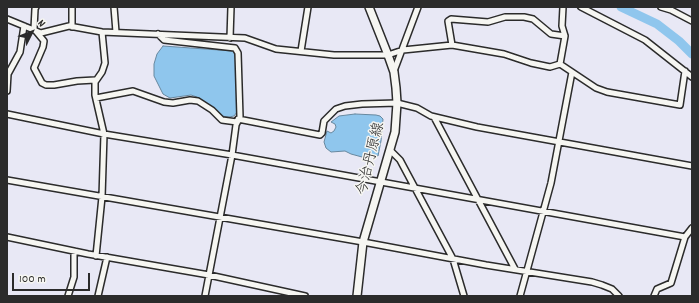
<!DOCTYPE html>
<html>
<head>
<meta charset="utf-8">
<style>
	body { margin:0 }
	#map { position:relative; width:699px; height:303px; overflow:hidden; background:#e8e8f5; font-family:Dekko,sans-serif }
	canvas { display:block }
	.frame { position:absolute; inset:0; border:8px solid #2b2b2b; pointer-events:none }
	.north { position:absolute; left:12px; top:12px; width:40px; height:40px; -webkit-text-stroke:3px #f6f6f2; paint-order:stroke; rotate:48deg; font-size:11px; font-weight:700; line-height:16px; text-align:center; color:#2b2b2b }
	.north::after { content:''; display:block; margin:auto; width:14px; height:18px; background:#2b2b2b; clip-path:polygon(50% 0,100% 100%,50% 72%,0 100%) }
	.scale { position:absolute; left:12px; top:273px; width:78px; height:18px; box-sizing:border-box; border:2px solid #2b2b2b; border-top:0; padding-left:5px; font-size:12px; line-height:14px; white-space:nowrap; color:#2b2b2b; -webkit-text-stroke:3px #f6f6f2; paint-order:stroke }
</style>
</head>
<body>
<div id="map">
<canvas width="699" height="303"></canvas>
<div class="frame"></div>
<div class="north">N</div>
<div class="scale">100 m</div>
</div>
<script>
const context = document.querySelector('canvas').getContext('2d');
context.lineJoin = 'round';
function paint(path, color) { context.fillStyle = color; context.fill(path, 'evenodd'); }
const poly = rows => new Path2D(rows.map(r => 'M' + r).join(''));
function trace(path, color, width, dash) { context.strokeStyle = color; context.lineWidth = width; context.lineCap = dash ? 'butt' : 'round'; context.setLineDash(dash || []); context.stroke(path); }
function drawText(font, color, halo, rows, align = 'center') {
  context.font = font + ' Dekko,"Klee One",sans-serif'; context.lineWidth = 3; context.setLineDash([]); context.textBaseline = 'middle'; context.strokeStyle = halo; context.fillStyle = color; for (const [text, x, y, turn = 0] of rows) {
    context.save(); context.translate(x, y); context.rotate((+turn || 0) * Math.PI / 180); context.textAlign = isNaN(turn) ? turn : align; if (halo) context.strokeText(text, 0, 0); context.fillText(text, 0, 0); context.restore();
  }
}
const water = poly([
	[163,46,233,51,236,54,237,112,234,116,229,117,221,116,213,108,203,102,197,97,191,95,170,98,163,94,154,76,154,64,157,54,163,46],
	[355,114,376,115,380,116,383,119,381,141,378,156,366,155,362,157,351,154,345,151,331,152,326,148,324,142,327,131,331,133,334,131,336,127,335,124,331,122,339,116,355,114]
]);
const river = poly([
	[621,7,657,24,679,41,692,54]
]);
const street = poly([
	[36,7,35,9,34,29,44,41,43,47,34,68,42,83,46,85,54,85,77,81,95,80],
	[114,7,116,32],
	[581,7,645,40,692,77],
	[661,7,671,10,692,21],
	[7,19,41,33,69,26,102,32,245,38,276,49,334,55,388,55,403,50,452,45,504,54,531,63,550,67,560,64],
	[72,27,72,7],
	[158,34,164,40,235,48,238,53,240,117,236,125,232,155,205,296],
	[230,38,231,7],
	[452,45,448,21,451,19,488,22,505,17,524,17,533,19,551,34,565,36],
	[301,51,308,7],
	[560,64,565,36,562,26,563,7],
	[394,71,418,7],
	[572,72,596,88,607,92,680,105,685,71],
	[7,91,8,74,20,52,24,26],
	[96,98,133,91,164,102,173,103,190,100,198,101,212,110,222,120,237,122],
	[7,114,104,134,232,155,685,237],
	[434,117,515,269],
	[238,119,320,135,322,133,324,121,336,109,345,106,362,104,397,103,417,108,431,116,477,127,692,166],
	[390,150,400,160,453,259,464,296],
	[7,180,363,242,486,265,592,282,602,285,612,289,619,296],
	[7,237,88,254,209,275,305,296],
	[96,256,102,197,104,134,95,95,95,82,102,72,105,63,102,32],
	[68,296,74,277,74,251],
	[98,296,107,257],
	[520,296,551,183,572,72,560,64],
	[654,296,657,289,671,283,685,237,692,228]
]);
const secondary = poly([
	[357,296,363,242,395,132,397,103,396,88,394,72,388,55,369,7]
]);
const streetNames = [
	["今治丹原線",372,159,-76]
];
paint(water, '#8fc6ed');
trace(water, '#67889f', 1);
trace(river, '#8fc6ed', 9);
trace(street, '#2b2b2b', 8);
trace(secondary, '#2b2b2b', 10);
trace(street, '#f6f6f2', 5);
trace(secondary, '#f6f6f2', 7);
drawText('15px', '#2b2b2b', '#f6f6f2', streetNames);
</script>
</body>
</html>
